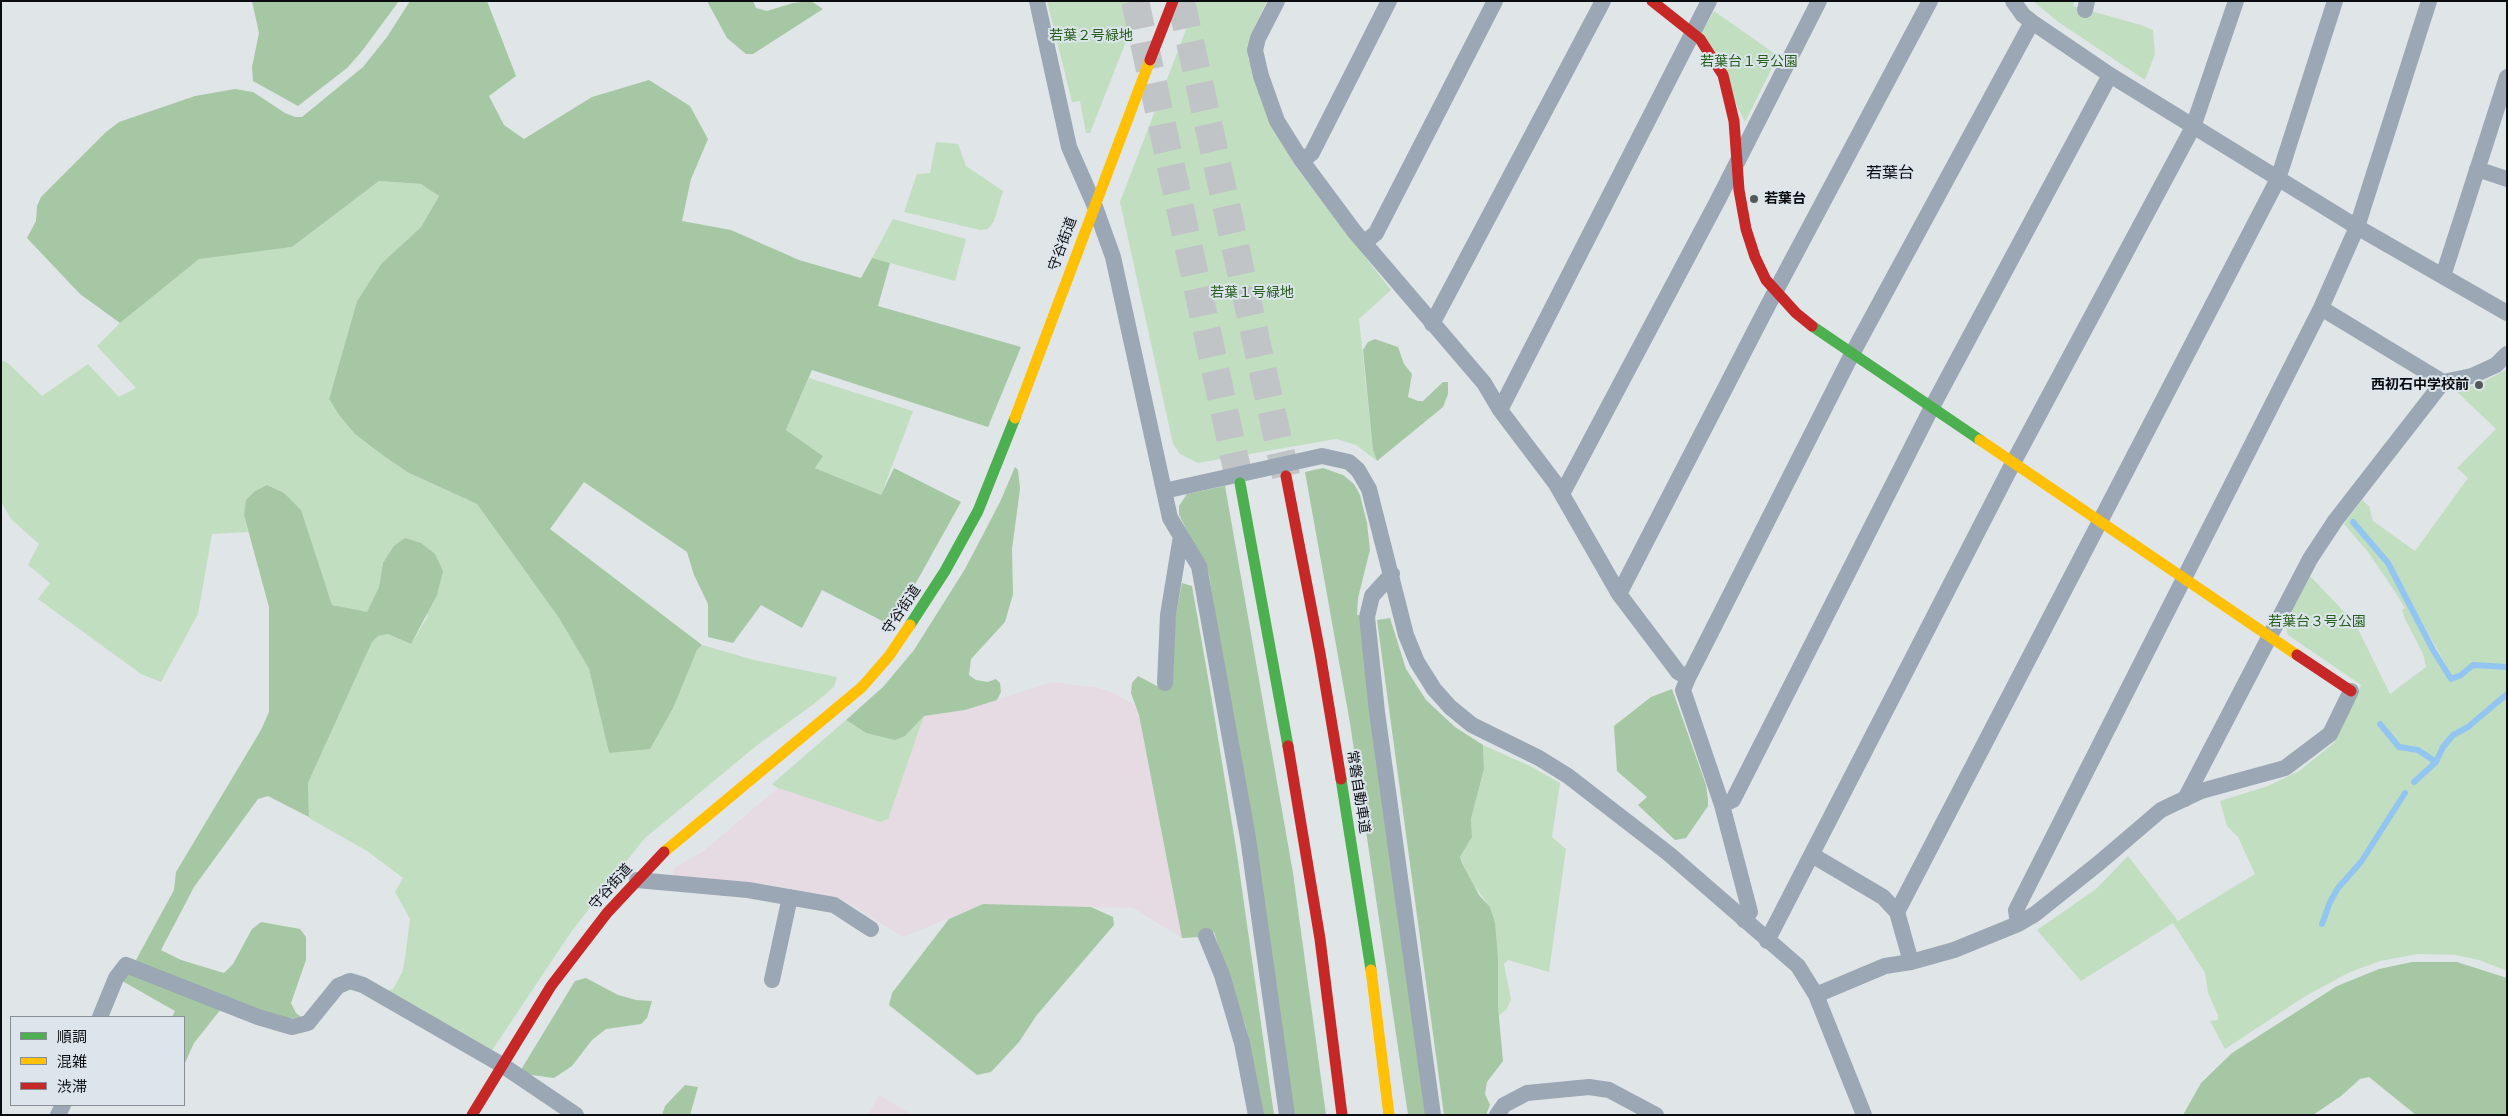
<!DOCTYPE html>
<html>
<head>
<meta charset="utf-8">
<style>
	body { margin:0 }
	#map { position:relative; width:2508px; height:1116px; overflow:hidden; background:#e0e5e8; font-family:Arial,"Noto Sans JP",sans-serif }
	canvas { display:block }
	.frame { position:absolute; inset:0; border:2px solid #0a0c0f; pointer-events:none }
	.legend { position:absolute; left:10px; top:1016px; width:175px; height:90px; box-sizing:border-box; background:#dde5ec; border:1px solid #898e94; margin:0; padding:6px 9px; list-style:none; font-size:15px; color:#0a0c0f }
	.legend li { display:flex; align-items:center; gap:10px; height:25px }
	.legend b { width:25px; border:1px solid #898e94 }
</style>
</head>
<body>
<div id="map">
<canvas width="2508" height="1116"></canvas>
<div class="frame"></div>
<ul class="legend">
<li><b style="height:6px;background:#4caf50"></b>順調</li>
<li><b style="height:6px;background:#ffc107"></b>混雑</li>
<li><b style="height:6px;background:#c62828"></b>渋滞</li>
</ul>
</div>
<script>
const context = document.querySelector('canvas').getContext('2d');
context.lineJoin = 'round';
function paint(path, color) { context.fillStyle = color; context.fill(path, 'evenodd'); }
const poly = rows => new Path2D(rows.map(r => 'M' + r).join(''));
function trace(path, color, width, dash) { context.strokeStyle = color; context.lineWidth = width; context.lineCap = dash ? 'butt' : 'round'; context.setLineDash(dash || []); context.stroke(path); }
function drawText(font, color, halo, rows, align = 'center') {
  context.font = font + ' Arial,"Noto Sans JP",sans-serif'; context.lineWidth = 4; context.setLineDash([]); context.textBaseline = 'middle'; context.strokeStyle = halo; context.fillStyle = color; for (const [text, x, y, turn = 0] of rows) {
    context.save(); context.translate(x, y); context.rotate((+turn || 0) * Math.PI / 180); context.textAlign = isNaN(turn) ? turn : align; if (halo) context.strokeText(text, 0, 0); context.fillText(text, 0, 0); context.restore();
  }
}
const industrial = poly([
	[1052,682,1098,688,1114,693,1135,705,1139,715,1182,938,1133,908,983,904,903,937,840,898,765,884,673,877,675,867,701,853,778,788,879,822,887,820,924,716,965,710],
	[879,1095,913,1115,868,1115]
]);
const green = poly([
	[1047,1,1142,1,1090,133,1086,133,1080,101,1072,102],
	[1197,1,1267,1,1250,36,1248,58,1272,125,1297,169,1391,290,1359,319,1373,450,1377,461,1356,445,1336,439,1198,463,1180,454,1173,444,1120,202],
	[2033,1,2074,1,2073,6,2141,25,2153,30,2155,54,2145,80,2057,21],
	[1714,11,1778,56,1745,122,1701,34],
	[936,142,958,144,966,166,1003,191,994,221,988,229,980,230,904,212,917,174,930,173],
	[379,181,421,184,439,196,421,227,381,264,357,301,329,399,388,459,409,473,477,504,559,618,589,669,609,753,687,672,697,650,702,645,754,660,837,677,834,687,815,703,756,746,644,839,571,932,491,1052,388,993,390,990,393,989,402,973,405,958,410,919,395,892,403,878,367,851,309,818,308,783,372,642,378,636,388,634,411,644,428,616,383,563,379,587,367,613,332,605,318,565,284,493,267,485,255,491,244,515,248,532,212,534,198,614,161,682,141,674,38,599,50,583,28,565,39,544,11,519,1,501,1,360,8,363,42,396,88,364,119,397,136,388,97,346,120,323,199,258,292,247],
	[893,219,966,239,955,281,872,258],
	[2507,369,2507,971,2479,960,2455,955,2418,954,2380,961,2348,973,2304,997,2225,1049,2210,1021,2218,1020,2218,1015,2208,993,2205,973,2173,923,2081,981,2037,930,2096,889,2128,856,2178,921,2255,874,2238,837,2227,826,2220,801,2268,786,2299,771,2334,743,2361,685,2288,635,2285,624,2310,576,2355,623,2390,694,2426,667,2423,654,2405,619,2402,610,2405,608,2397,595,2368,552,2344,524,2362,500,2369,506,2373,521,2415,551,2468,478,2457,468,2496,429,2456,391,2485,381],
	[2354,521,2389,563,2452,676,2465,670,2469,665,2478,665,2470,667,2463,676,2450,682,2431,652,2387,565,2352,524],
	[809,378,913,411,881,495,815,468,823,456,786,430],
	[924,716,888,819,880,822,778,788,772,784,846,720,866,733,905,736],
	[1483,745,1532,767,1560,783,1552,837,1566,849,1549,972,1508,960,1504,964,1511,999,1507,1009,1498,1016,1498,958,1490,907,1470,880,1460,857,1472,837,1471,819,1484,769]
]);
const forest = poly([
	[252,1,399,1,362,51,347,68,298,106,253,81,252,67,259,33],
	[410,1,487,1,516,76,489,96,504,125,524,139,592,97,649,80,690,106,708,139,691,179,682,221,731,230,799,260,861,278,872,258,890,263,878,306,1021,347,988,427,812,370,786,430,823,456,815,468,881,495,894,468,961,502,903,606,890,625,822,590,802,628,761,605,733,643,708,637,708,604,694,575,687,552,584,482,550,529,702,645,697,650,673,708,650,749,609,753,589,669,559,618,477,504,409,473,388,459,355,434,340,416,329,399,357,301,381,264,421,227,439,196,421,184,379,181,292,247,199,259,120,323,80,294,27,238,36,221,37,206,41,197,106,132,119,122,195,96,235,89,253,92,285,113,295,117,302,117,363,67,387,37],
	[707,1,753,1,756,8,767,11,793,3,811,1,823,9,753,54,746,54,727,38],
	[1375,339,1398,347,1404,364,1412,374,1408,397,1418,401,1423,401,1443,382,1448,382,1448,394,1443,407,1377,461,1373,450,1363,350,1368,342],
	[1015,467,1018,470,1020,489,1012,549,1013,594,1005,622,971,659,969,675,976,680,988,682,996,679,1000,683,1001,692,997,700,965,710,924,716,905,736,895,740,866,733,846,720,883,687,914,650,965,569,1000,502],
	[1323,468,1343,475,1354,484,1360,495,1367,523,1370,550,1358,598,1357,615,1359,615,1428,1115,1408,1115,1350,723,1305,472],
	[267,485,284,493,301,510,332,605,367,612,379,587,383,563,394,546,405,538,421,543,435,554,443,571,437,595,411,644,388,634,378,636,372,642,308,783,309,817,268,796,258,799,194,887,161,950,181,960,224,973,233,964,252,929,261,922,300,929,306,937,306,960,291,1003,296,1013,301,1017,288,1019,263,1013,140,963,136,960,174,890,176,872,261,730,269,712,269,607,244,515,246,500,255,491],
	[1225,486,1293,873,1326,1115,1292,1115,1209,574,1179,515,1179,506,1187,494],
	[1182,583,1192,586,1210,689,1237,854,1274,1115,1263,1115,1246,1027,1214,932,1200,937,1182,938,1139,715,1131,693,1132,683,1138,676,1157,686,1171,686,1175,619],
	[1390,618,1406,669,1426,700,1455,727,1483,745,1484,769,1471,819,1472,837,1460,857,1462,863,1479,895,1490,907,1495,923,1498,958,1498,1007,1503,1061,1487,1082,1485,1094,1490,1105,1486,1115,1444,1115,1377,620],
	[1672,689,1706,785,1708,800,1708,806,1686,838,1675,840,1638,805,1647,797,1617,771,1614,726,1651,697],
	[983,904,1091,907,1113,917,1114,925,1036,1016,1019,1042,991,1072,977,1075,889,1005,892,993,949,919],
	[2412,962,2457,962,2507,978,2507,1115,2416,1115,2369,1077,2360,1079,2341,1096,2313,1115,2183,1115,2201,1083,2232,1053,2337,986,2379,969],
	[131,973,221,1009,194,1043,184,1065,184,1017,172,1017,175,1011,124,982,122,979],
	[586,978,618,995,636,1000,652,1001,647,1018,641,1024,606,1029,592,1040,572,1066,554,1078,524,1074,522,1068,575,981],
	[685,1085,698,1087,690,1115,662,1115,665,1106]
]);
const stream = poly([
	[2353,522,2388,563,2433,650,2451,679,2461,675,2473,665,2507,667],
	[2380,724,2399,747,2418,750,2436,762,2443,747,2453,735,2468,727,2507,694],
	[2414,782,2436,762],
	[2322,924,2330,902,2338,888,2361,862,2405,793]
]);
const highwayTunnel = poly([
	[1135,1,1240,483],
	[1181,1,1286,476]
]);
const street = poly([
	[1037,1,1069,147,1094,204,1113,257,1170,518,1199,566,1248,838,1287,1115],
	[1277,1,1258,38,1255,50,1261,76,1277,121,1302,161,1354,231,1484,383,1500,410,1556,484,1619,594,1678,672,1688,678,1683,690,1722,805,1750,912,1744,920],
	[2013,1,2023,15,2032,22,2110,75,2357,227,2507,313],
	[2085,10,2087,1],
	[1302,161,1312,153,1389,1],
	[2477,169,2507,179],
	[1364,243,1376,233,1495,1],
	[2443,276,2507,77],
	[2321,308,2443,382],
	[1432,324,1603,1],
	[1500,410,1709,1],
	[1164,491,1322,456,1349,462,1358,470,1369,489,1406,635,1417,662,1434,689,1450,707,1472,725,1539,758,1568,776,1669,854,1798,966,1816,995,1864,1115],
	[1562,494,1718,200,1819,1],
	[1392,574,1372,596,1367,617,1377,712,1433,1115],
	[1619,594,1765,311,1930,1],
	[1688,678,1852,354,2032,22],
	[1165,683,1168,615,1181,536],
	[2185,799,2310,559,2335,521,2443,382,2472,376,2496,365,2507,354],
	[1722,805,1733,800,1932,407,2110,75],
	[1812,855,1883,897,1897,912],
	[637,880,748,890,834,905,871,929],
	[2018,924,2016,910,2321,308,2357,227,2429,1],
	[1206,936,1222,975,1242,1043,1256,1115],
	[1767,941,2013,463,2193,127,2236,1],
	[1911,962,1897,912,2278,179,2335,1],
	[772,980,790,897],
	[1816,995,1885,966,1911,962,1954,950,2018,924,2035,914,2099,863,2161,810,2201,791,2285,768,2330,734,2351,691],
	[100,1017,116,978,126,965,258,1017,292,1027,308,1023,338,986,350,981,363,985,502,1065,576,1115],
	[58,1115,63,1105],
	[1497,1115,1504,1105,1527,1093,1589,1087,1609,1090,1656,1115]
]);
const fast = poly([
	[1812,326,1980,440],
	[1240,483,1288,746],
	[910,625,945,571,978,511,1015,418],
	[1341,779,1371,970]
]);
const slow = poly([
	[1015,418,1150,60],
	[1980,440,2297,655],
	[664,852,862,687,889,656,910,625],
	[1371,970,1389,1115]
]);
const jam = poly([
	[1652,1,1700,39,1723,75,1734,121,1739,190,1746,229,1755,257,1766,280,1796,313,1812,326],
	[1150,60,1173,1],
	[1286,476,1320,653,1341,779],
	[2297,655,2351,691],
	[1288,746,1320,939,1342,1115],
	[472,1115,551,986,607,913,664,852]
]);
const markers = [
	[1754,199,5,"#55585b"],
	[2479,385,5,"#55585b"]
];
const parkNames = [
	["若葉２号緑地",1091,36],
	["若葉台１号公園",1749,62],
	["若葉１号緑地",1252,293],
	["若葉台３号公園",2317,622]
];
const poiNames = [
	["若葉台",1764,199],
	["西初石中学校前",2469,385,"right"]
];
const streetNames = [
	["守谷街道",1063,244,-70],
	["守谷街道",902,610,-56],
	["常磐自動車道",1358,792,81],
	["守谷街道",611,887,-48]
];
const quarterNames = [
	["若葉台",1890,174]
];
paint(industrial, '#e6dbe2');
paint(green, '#c2dec0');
paint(forest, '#a6c7a3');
trace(stream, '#92c6f0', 6);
trace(highwayTunnel, '#c0c4c7', 28, [28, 14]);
trace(street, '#9ba7b4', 16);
trace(fast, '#4caf50', 11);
trace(slow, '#ffc107', 11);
trace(jam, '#c62828', 11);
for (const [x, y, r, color] of markers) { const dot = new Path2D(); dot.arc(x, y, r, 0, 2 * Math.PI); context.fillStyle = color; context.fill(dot); trace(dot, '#dde5ec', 2); }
drawText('14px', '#275d1b', '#dde5ec', parkNames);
drawText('bold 14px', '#0a0c0f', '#dde5ec', poiNames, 'left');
drawText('14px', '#0a0c0f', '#dde5ec', streetNames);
drawText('16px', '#0a0c0f', '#dde5ec', quarterNames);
</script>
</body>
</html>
